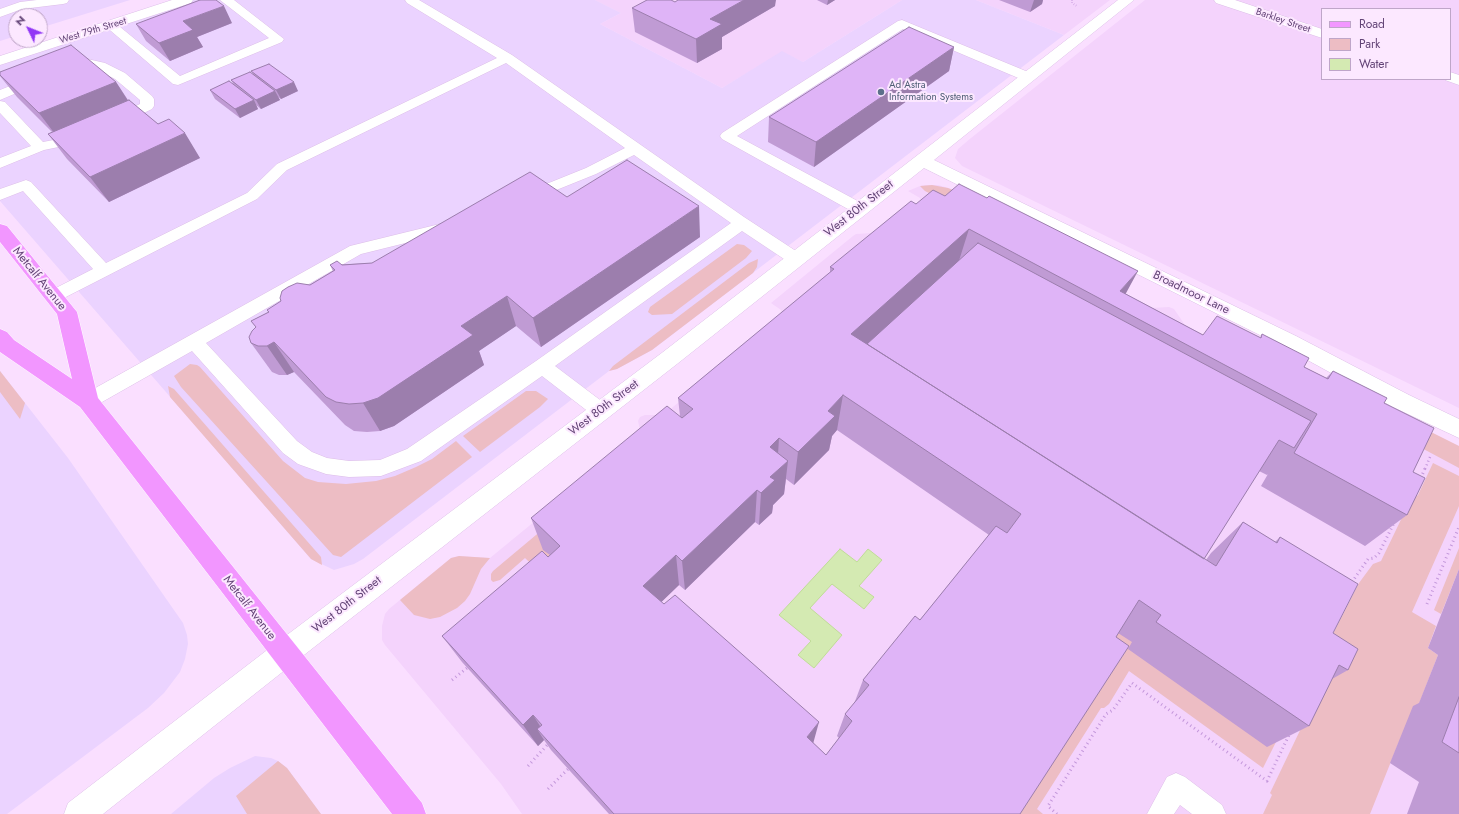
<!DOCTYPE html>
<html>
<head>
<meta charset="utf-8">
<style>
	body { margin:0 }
	#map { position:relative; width:1459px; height:814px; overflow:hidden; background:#fadfff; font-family:Jost,sans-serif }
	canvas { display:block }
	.legend { position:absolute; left:1321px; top:8px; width:130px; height:72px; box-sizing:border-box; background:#fce8ff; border:1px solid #bfa6c9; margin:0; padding:5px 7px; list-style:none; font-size:12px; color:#634477 }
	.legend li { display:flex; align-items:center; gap:8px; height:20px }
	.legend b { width:20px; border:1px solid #bfa6c9 }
	.north { position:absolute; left:8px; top:8px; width:40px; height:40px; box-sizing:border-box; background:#fce8ff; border:1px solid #bfa6c9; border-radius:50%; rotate:313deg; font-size:11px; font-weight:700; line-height:16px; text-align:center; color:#634477 }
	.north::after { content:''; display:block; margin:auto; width:14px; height:18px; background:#9137f5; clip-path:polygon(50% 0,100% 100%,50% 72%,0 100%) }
</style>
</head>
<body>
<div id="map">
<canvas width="1459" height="814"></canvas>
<ul class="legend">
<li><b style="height:5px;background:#f296ff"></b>Road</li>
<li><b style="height:11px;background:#edbdc4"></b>Park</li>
<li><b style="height:11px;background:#d4eab2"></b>Water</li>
</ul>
<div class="north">N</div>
</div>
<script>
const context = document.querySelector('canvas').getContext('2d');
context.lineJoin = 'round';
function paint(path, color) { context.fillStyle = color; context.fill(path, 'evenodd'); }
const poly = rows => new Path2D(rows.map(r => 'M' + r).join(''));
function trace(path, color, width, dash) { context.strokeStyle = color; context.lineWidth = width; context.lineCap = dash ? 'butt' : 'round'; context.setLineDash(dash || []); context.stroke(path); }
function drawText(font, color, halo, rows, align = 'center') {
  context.font = font + ' Jost,sans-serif'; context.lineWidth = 4; context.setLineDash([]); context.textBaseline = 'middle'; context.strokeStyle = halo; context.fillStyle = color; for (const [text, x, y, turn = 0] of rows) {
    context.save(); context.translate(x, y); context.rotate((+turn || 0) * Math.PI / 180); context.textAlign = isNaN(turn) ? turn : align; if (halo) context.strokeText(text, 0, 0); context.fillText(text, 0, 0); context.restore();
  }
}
const residential = poly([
	[595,0,902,0,803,62,782,52,722,88,600,24,621,13],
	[976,0,1110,0,1064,35],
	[1145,0,1459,0,1459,408,962,166,955,158,958,149,971,138],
	[1322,9,1450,9,1450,79,1322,79],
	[926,185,938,185,952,189,1076,269,1151,308,1169,307,1174,309,1185,325,1267,368,1459,446,1459,814,522,814,501,784,385,645,382,640,382,626,385,614,389,609,451,558,459,556,490,558,641,434,638,421,640,417,645,415,663,415,783,318,781,310,771,303,853,236,856,234,888,232,922,204,920,198,908,191,920,186]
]);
const commercial = poly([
	[0,0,130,0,40,28,40,16,16,16,16,36,0,41],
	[193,0,595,0,621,13,600,24,722,88,782,51,803,62,902,0,976,0,1064,35,652,350,617,369,609,371,363,559,354,564,334,570,311,559,0,201,0,64],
	[0,371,68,458,183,623,187,635,188,644,185,659,180,672,164,693,148,708,7,814,0,814],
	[255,756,271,758,278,761,287,768,321,814,171,814,214,778,230,768]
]);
const green = poly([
	[932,185,948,188,969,197,978,218,925,191,920,186],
	[737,244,744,245,752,251,746,258,672,314,652,315,648,312,650,307],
	[758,259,757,267,753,273,652,350,617,369,609,371,613,366,749,263],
	[190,364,197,365,200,367,283,461,305,478,318,482,346,484,376,481,395,476,416,467,432,459,456,441,472,457,341,557,333,555,181,387,174,376],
	[0,371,25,403,20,419,0,392],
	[168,386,174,389,321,557,322,565,311,559,170,397],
	[526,391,536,391,548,399,540,407,480,452,463,436],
	[1425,429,1459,446,1459,468,1401,437],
	[659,432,571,576,551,583,525,558,500,580,493,582,491,580,491,574,493,571],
	[1433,463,1459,476,1459,506,1412,612,1436,626,1428,648,1438,655,1417,709,1398,744,1370,814,1263,814,1272,795,1270,793,1329,670,1318,663,1359,583,1373,564,1381,561,1410,501,1418,495],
	[1459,548,1459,569,1441,614,1434,610],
	[459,556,490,558,481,569,470,594,465,601,457,608,440,617,430,619,414,615,400,600,451,558],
	[1112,628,1301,692,1263,768,1129,671,1109,704,1104,708,1101,708,1037,809,1043,814,1008,814],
	[278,761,287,768,321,814,247,814,236,796]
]);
const water = poly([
	[840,549,857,562,868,549,882,560,859,586,874,597,864,609,832,584,810,608,842,635,814,668,798,655,811,641,779,615,840,549]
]);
const pathFar2 = poly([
	[1072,0,1072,3,1077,6]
]);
const pathFar1 = poly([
	[1425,469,1430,457]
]);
const path = poly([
	[1421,478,1425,468],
	[1352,582,1368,559,1374,558,1379,553,1394,523],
	[1427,604,1459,527],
	[452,680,467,668],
	[528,766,549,743],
	[548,789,568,769],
	[1057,814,1048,806,1106,714,1113,710,1132,683,1267,781,1290,733]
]);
const service = poly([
	[37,0,69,0,67,3,63,4,22,9,0,17,0,9,20,2,37,0],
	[220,0,234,0,284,39,282,42,178,85,173,84,104,25,106,22,114,22,180,76,269,38,220,0],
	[405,0,419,0,512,55,744,217,802,255,804,259,802,263,796,265,790,263,742,231,555,366,608,406,611,411,608,416,601,419,594,416,542,376,421,461,381,476,349,477,326,474,298,464,283,453,192,351,95,406,88,409,81,406,79,401,81,396,350,246,448,222,454,223,456,227,454,231,361,254,206,343,297,441,312,452,327,458,349,461,380,460,407,449,536,361,731,223,634,155,596,174,534,199,529,201,524,199,521,196,524,193,586,168,625,148,506,63,287,170,257,199,60,300,54,302,48,300,45,296,48,292,93,269,23,191,0,200,0,189,26,180,31,182,106,263,247,193,277,164,497,58,407,3,405,0],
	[902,20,1033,74,1035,77,1033,80,1028,81,1023,80,903,29,737,136,865,205,868,209,865,213,860,214,855,213,722,139,720,136,722,133,898,21,902,20],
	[83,58,105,63,125,73,152,96,154,99,154,106,152,109,123,123,118,124,113,123,111,120,113,117,140,104,140,100,115,79,96,69,78,65,77,62,78,59,83,58],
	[35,76,40,77,42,80,40,83,0,100,0,90,35,76],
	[0,101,5,102,43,142,64,138,80,131,85,132,87,135,85,138,73,144,44,150,0,168,0,158,31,146,0,113,0,101],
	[1176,773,1185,777,1222,805,1226,814,1192,814,1180,805,1174,814,1147,814,1167,777,1176,773]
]);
const minor = poly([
	[1118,0,1134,0,934,160,1296,336,1409,395,1459,419,1459,438,1393,407,1282,346,924,168,677,364,295,662,285,666,275,662,271,653,275,644,663,352,1118,0],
	[1214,0,1235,0,1322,29,1322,38,1216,3,1214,0],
	[1450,72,1459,75,1459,85,1445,80,1444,79,1450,79,1450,72]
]);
const tertiary = poly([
	[172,0,193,0,191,3,0,65,0,56,172,0],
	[285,640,295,644,299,653,295,662,103,814,64,814,68,803,275,644,285,640]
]);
const primary = poly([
	[0,224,7,226,77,312,98,398,422,803,426,814,392,814,80,407,0,352,0,329,7,332,14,340,72,379,57,314,0,242,0,224]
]);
const wall = poly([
	[817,0,835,0,827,5],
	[999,0,1043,0,1042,4,1030,12],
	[675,2,775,6,722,37,722,49,697,63,635,32,632,8],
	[232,23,197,37,203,47,170,61,146,41,136,24],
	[954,47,949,71,814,167,768,142,769,117],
	[251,71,298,91,281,99,278,97,280,100,261,109,256,105,258,109,240,118,215,99,210,90,234,85,231,80,253,74],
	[0,72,116,82,128,100,200,158,109,202,67,159,48,134,52,132,17,97,0,76],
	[567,197,700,237,541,347,516,326,479,351,484,365,394,426,380,431,367,432,354,431,345,425,294,372,287,375,279,375,272,372,251,343,256,327,251,321,268,312,267,310,333,271,330,265,372,263],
	[916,204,1126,294,1203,335,1260,338,1262,334,1304,367,1326,378,1333,371,1384,403,1413,472,1407,515,1365,546,1261,486,1268,474,1267,475,1259,471,1204,559,1206,560,1211,553,1243,522,1275,542,1280,537,1333,633,1348,670,1332,679,1309,726,1267,747,1128,649,1132,642,1118,633,1020,814,609,814,551,750,544,740,538,746,462,662,442,636,550,555,543,550,531,518,680,416,678,398,830,273,830,267],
	[837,430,989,535,920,620,863,680,854,704,845,714,837,736,839,738,826,755,813,743,661,602,679,585,685,590,755,522,759,525,772,513,773,505,784,494,786,479,794,485,829,450,832,436],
	[1459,569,1459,814,1407,814,1419,782,1390,763,1413,706,1419,703,1438,655,1428,648]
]);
const shadedWall = poly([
	[744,0,776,0,775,6,722,37,722,49,697,63,696,39,710,19],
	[828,0,835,0,827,5],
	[1034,0,1043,0,1042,4,1030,12],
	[224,6,232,23,197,37,203,47,170,61,159,43,183,21],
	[954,47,949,71,814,167,816,142],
	[116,82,132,107,58,138,39,113],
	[294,82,298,91,281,99,276,90],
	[275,91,280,100,261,109,256,100],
	[254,100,258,109,240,118,235,109],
	[185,133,200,158,109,202,90,177],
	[699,206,700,237,541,347,533,318],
	[969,229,957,267,862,349,851,334],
	[1138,271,1118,308,1120,291],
	[507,296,516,326,479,351,484,365,394,426,380,431,363,403,461,326],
	[274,342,294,372,287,375,267,346],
	[843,395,837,430,832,436,829,450,794,485,798,452,828,411],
	[779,438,777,471,788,461,784,494,773,505,772,513,759,525,761,493,770,447],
	[757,490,755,522,685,590,682,561],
	[676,555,679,585,649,614,643,586],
	[533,715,547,737,537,729,544,740,538,746,523,725],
	[819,722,813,744,807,737]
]);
const building = poly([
	[200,0,216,0,224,6,183,21,193,30,159,43,136,24,200,0],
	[647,0,671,0,675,2,678,0,744,0,710,19,722,24,696,39,632,8,647,0],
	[909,27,954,47,816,142,769,117,909,27],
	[71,45,116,82,39,113,0,75,0,72,71,45],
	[269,64,294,82,276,90,251,71,269,64],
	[250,72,275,91,256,100,231,80,250,72],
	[229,81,254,100,235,109,210,90,229,81],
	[129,100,158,124,169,119,185,133,90,177,48,134,129,100],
	[627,160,699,206,533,318,507,296,461,326,473,335,378,398,363,403,349,404,336,402,326,397,274,342,267,346,258,346,251,343,249,337,252,331,256,327,251,321,269,312,267,310,281,301,280,298,282,291,288,287,297,283,310,285,335,270,330,265,337,261,342,265,372,263,530,172,567,197,627,160],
	[959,184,987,198,989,196,1138,271,1120,291,1203,335,1217,316,1261,338,1262,334,1309,358,1304,367,1328,379,1333,371,1387,398,1384,403,1434,428,1413,472,1425,478,1407,515,1294,453,1317,414,969,229,851,334,1216,566,1243,522,1277,543,1280,537,1358,584,1333,633,1358,649,1348,670,1339,665,1309,726,1156,622,1161,615,1139,600,1116,637,1129,646,1020,814,614,814,537,729,542,725,533,715,523,725,442,636,542,551,548,557,560,546,531,518,667,406,682,418,693,409,678,398,834,269,830,267,911,201,916,204,933,190,945,196,959,184],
	[843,395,1021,514,1007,533,996,526,920,620,915,616,863,680,869,685,845,714,852,721,826,755,807,737,819,722,675,595,664,604,643,586,676,555,682,561,757,490,761,493,775,480,770,477,788,461,770,447,779,438,798,452,835,416,828,411,843,395],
	[978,243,1311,421,1294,448,1279,440,1204,559,867,344,978,243],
	[1459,697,1459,753,1442,742,1459,697]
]);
const markers = [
	[881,92,4,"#5c6f8a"]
];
const farStreetnames = [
	["Barkley Street",1283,21,19],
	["West 79th Street",93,31,-17]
];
const farServicenames = [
	["Ad Astra",889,86],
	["Information Systems",889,98]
];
const streetNames = [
	["West 80th Street",859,209,-38],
	["Metcalf Avenue",39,279,51],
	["Broadmoor Lane",1191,293,26],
	["West 80th Street",604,408,-37],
	["West 80th Street",347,605,-38],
	["Metcalf Avenue",249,608,52]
];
paint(residential, '#f4d3fc');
paint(commercial, '#ebd3ff');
paint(green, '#edbdc4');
paint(water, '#d4eab2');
trace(water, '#c0dc97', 1);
trace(service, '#ddbfe8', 1);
trace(minor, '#ddbfe8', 1);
trace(tertiary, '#ddbfe8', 1);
trace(primary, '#fff', 1);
trace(pathFar2, '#c397db', 2, [0.5, 2]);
trace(pathFar1, '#c397db', 2.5, [1, 3]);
trace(path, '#c397db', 3, [1, 3.5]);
paint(service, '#fff');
paint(minor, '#fff');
paint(tertiary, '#fff');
paint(primary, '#f296ff');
paint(wall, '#c09bd4');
paint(shadedWall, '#9c7ead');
paint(building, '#dfb4f7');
trace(building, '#9c7ead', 1);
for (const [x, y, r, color] of markers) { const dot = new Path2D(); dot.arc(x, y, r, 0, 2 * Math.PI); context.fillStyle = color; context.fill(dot); trace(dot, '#fce8ff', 1.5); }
drawText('10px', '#634477', '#fce8ff', farStreetnames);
drawText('10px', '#4e5e75', '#fce8ff', farServicenames, 'left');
drawText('12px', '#634477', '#fce8ff', streetNames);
</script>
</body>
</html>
